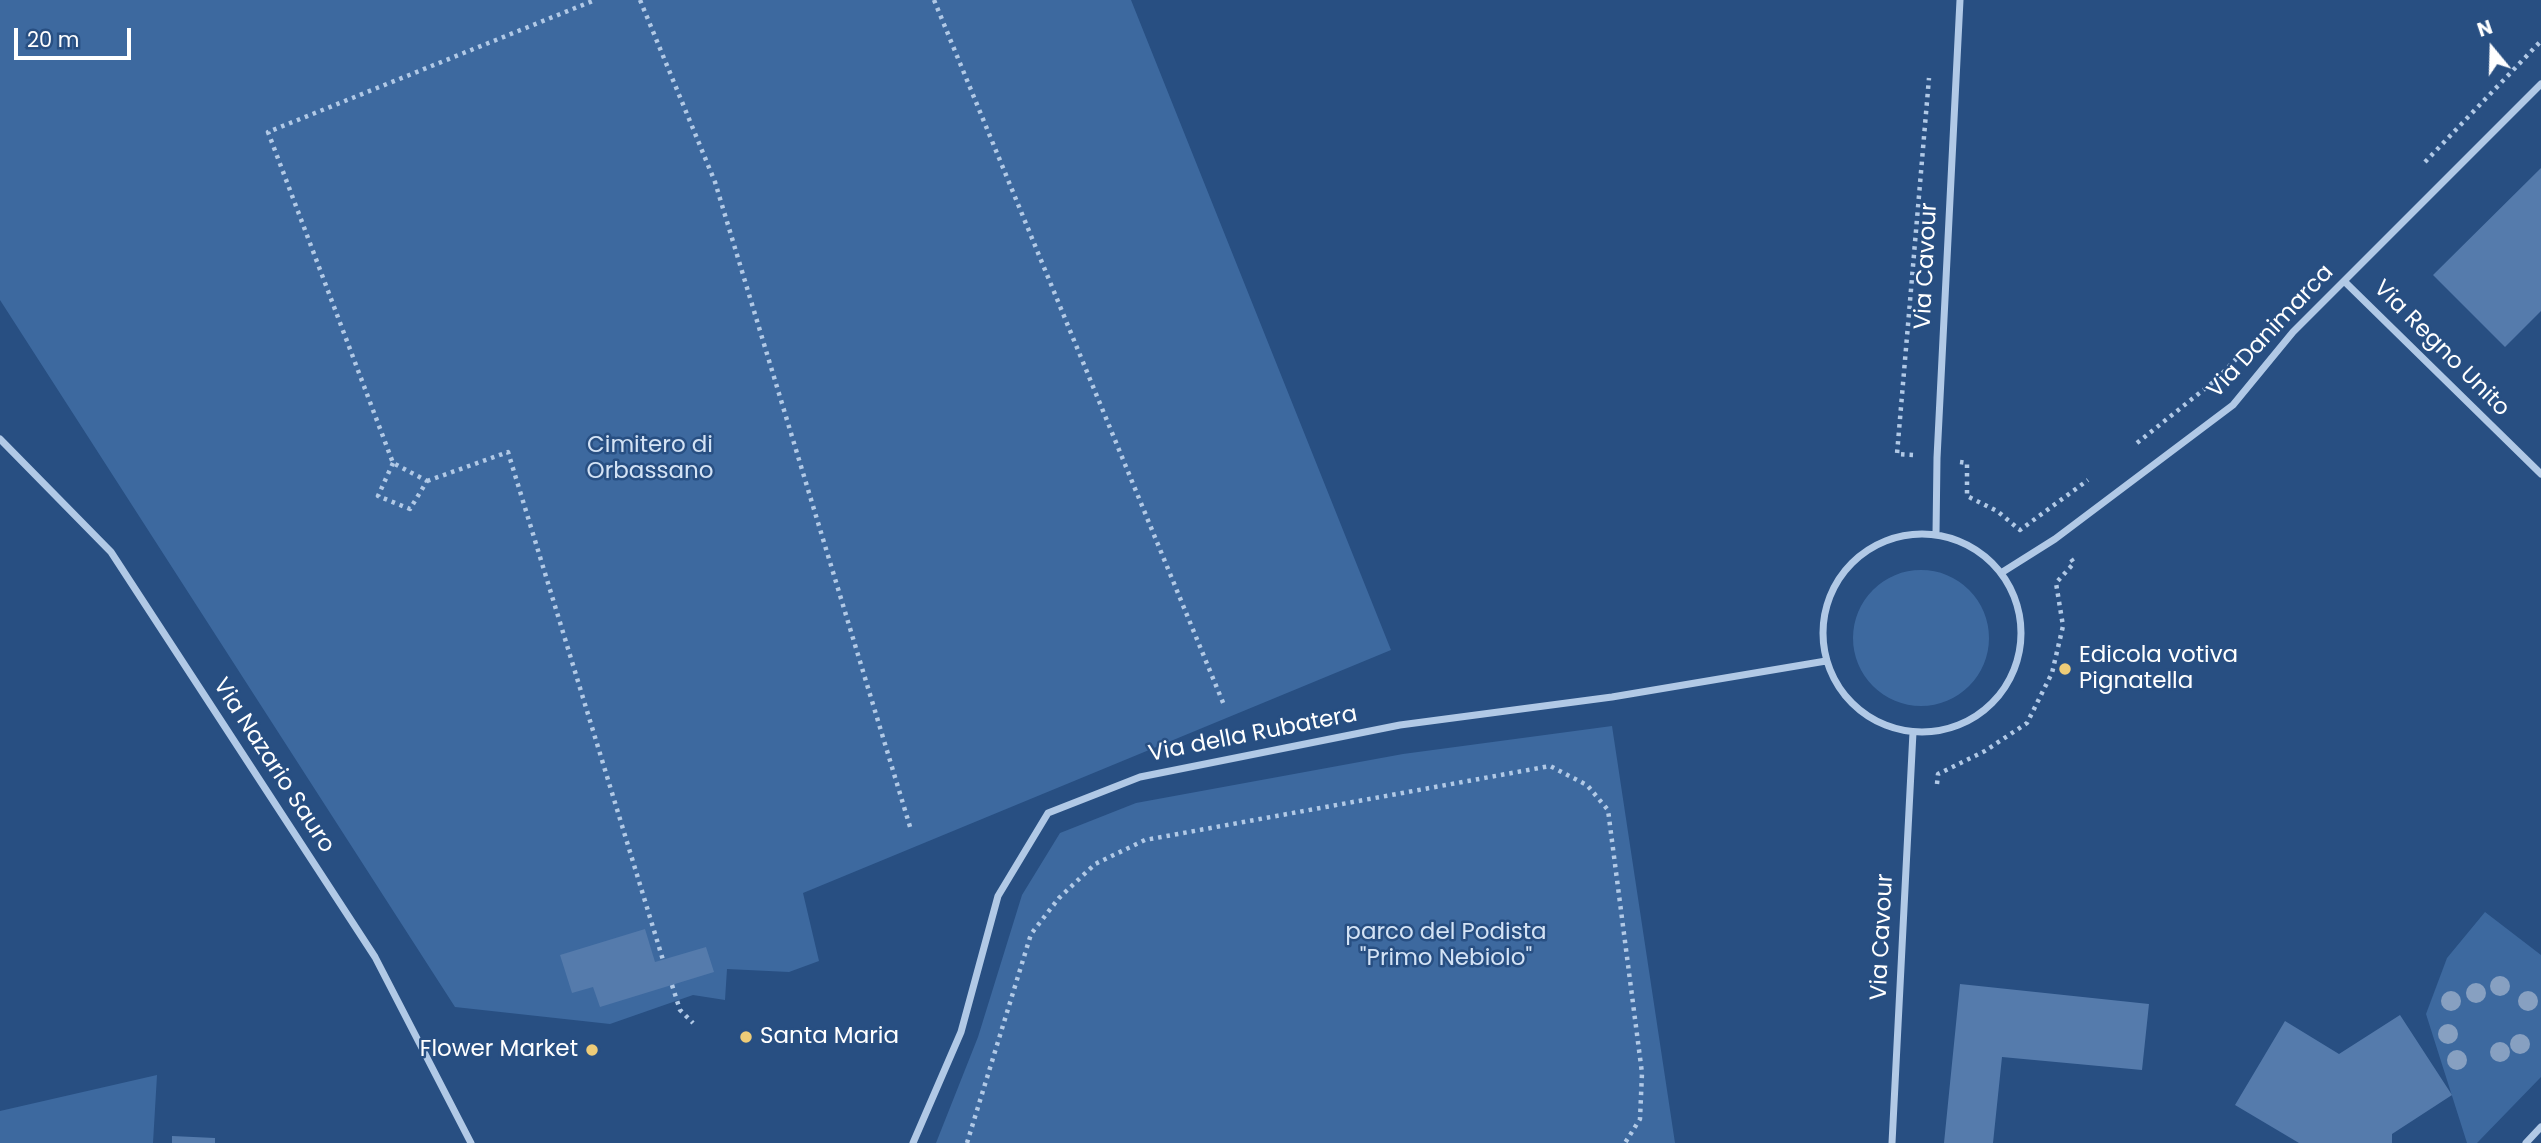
<!DOCTYPE html>
<html>
<head>
<meta charset="utf-8">
<style>
	body { margin:0 }
	#map { position:relative; width:2541px; height:1143px; overflow:hidden; background:#284f82; font-family:Poppins,sans-serif }
	canvas { display:block }
	.north { position:absolute; left:2457px; top:14px; width:70px; height:70px; -webkit-text-stroke:5px #284f82; paint-order:stroke; rotate:341deg; font-size:19px; font-weight:700; line-height:28px; text-align:center; color:#fff }
	.north::after { content:''; display:block; margin:auto; width:24px; height:32px; background:#fff; clip-path:polygon(50% 0,100% 100%,50% 72%,0 100%) }
	.scale { position:absolute; left:14px; top:28px; width:117px; height:32px; box-sizing:border-box; border:4px solid #fff; border-top:0; padding-left:9px; font-size:21px; line-height:24px; white-space:nowrap; color:#fff; -webkit-text-stroke:5px #284f82; paint-order:stroke }
</style>
</head>
<body>
<div id="map">
<canvas width="2541" height="1143"></canvas>
<div class="north">N</div>
<div class="scale">20 m</div>
</div>
<script>
const context = document.querySelector('canvas').getContext('2d');
context.lineJoin = 'round';
function paint(path, color) { context.fillStyle = color; context.fill(path, 'evenodd'); }
const poly = rows => new Path2D(rows.map(r => 'M' + r).join(''));
function trace(path, color, width, dash) { context.strokeStyle = color; context.lineWidth = width; context.lineCap = dash ? 'butt' : 'round'; context.setLineDash(dash || []); context.stroke(path); }
function drawText(font, color, halo, rows, align = 'center') {
  context.font = font + ' Poppins,sans-serif'; context.lineWidth = 5; context.setLineDash([]); context.textBaseline = 'middle'; context.strokeStyle = halo; context.fillStyle = color; for (const [text, x, y, turn = 0] of rows) {
    context.save(); context.translate(x, y); context.rotate((+turn || 0) * Math.PI / 180); context.textAlign = isNaN(turn) ? turn : align; if (halo) context.strokeText(text, 0, 0); context.fillText(text, 0, 0); context.restore();
  }
}
const green = poly([
	[0,0,1131,0,1391,650,803,893,819,961,789,972,727,969,725,1000,693,995,610,1024,455,1007,0,300],
	'1853 638a68 68 0 1 1 136 0a68 68 0 1 1-136 0Z',
	[1612,726,1675,1143,936,1143,978,1037,1022,895,1060,833,1136,803,1403,754],
	[2485,912,2541,955,2541,1077,2477,1143,2467,1143,2426,1014,2447,958],
	[157,1075,153,1143,0,1143,0,1111]
]);
const building = poly([
	[2541,168,2541,311,2505,347,2433,275],
	[645,929,655,962,706,947,714,972,600,1007,593,987,572,993,560,955],
	[1960,984,2149,1004,2142,1070,2002,1057,1993,1143,1944,1143],
	[2400,1015,2452,1095,2392,1134,2392,1143,2299,1143,2235,1105,2285,1021,2339,1054],
	[172,1136,215,1138,215,1143,172,1143]
]);
const path = poly([
	[640,0,715,182,911,830],
	[934,0,1224,705],
	[2425,162,2541,41],
	[2137,443,2217,379,2237,358],
	[1913,455,1897,454,1929,78],
	[1960,462,1967,463,1967,496,1997,511,2020,530,2088,480],
	[393,463,378,496,410,509,427,481,393,463,268,132,595,0],
	[427,481,508,452,663,960],
	[1937,784,1938,774,1985,751,2027,723,2052,673,2063,626,2056,583,2074,563,2069,556],
	[672,985,680,1010,693,1023],
	[967,1143,1031,934,1059,898,1095,864,1145,840,1550,766,1587,785,1608,810,1642,1073,1640,1119,1625,1143]
]);
const minor = poly([
	[2344,281,2541,474],
	[0,439,111,552,375,957,471,1143],
	[1936,534,1937,458,1960,0],
	'1823 633a99 99 0 1 1 198 0a99 99 0 1 1-198 0Z',
	[2001,573,2055,539,2233,405,2293,332,2541,84],
	[913,1143,961,1032,998,896,1048,813,1140,777,1400,725,1612,697,1826,661],
	[1892,1143,1913,732],
	[2526,1143,2541,1127]
]);
const trees = [
	[2500,986],
	[2476,993],
	[2451,1001],
	[2528,1001],
	[2448,1034],
	[2520,1044],
	[2500,1052],
	[2457,1060]
];
const markers = [
	[2065,669,7,"#eecc78"],
	[746,1037,7,"#eecc78"],
	[592,1050,7,"#eecc78"]
];
const streetNames = [
	["Via Cavour",1927,266,-87],
	["Via Danimarca",2271,332,-47],
	["Via Regno Unito",2441,349,45],
	["Via della Rubatera",1253,735,-11],
	["Via Nazario Sauro",273,766,57],
	["Via Cavour",1883,937,-87]
];
const parkNames = [
	["Cimitero di",650,446],
	["Orbassano",650,472],
	["parco del Podista",1446,933],
	["\"Primo Nebiolo\"",1446,959]
];
const poiNames = [
	["Edicola votiva",2079,656],
	["Pignatella",2079,682],
	["Santa Maria",760,1037],
	["Flower Market",578,1050,"right"]
];
paint(green, '#3d699f');
paint(building, '#557bac');
trace(path, '#b1c9e6', 4.5, [3.5, 5]);
trace(minor, '#b1c9e6', 7);
context.fillStyle = '#87a0c1';
for (const [x, y] of trees) { context.beginPath(); context.arc(x, y, 10, 0, 2 * Math.PI); context.fill(); }
for (const [x, y, r, color] of markers) { const dot = new Path2D(); dot.arc(x, y, r, 0, 2 * Math.PI); context.fillStyle = color; context.fill(dot); trace(dot, '#284f82', 2.5); }
drawText('23px', '#fff', '#284f82', streetNames);
drawText('23px', '#d4e3f5', '#284f82', parkNames);
drawText('23px', '#fff', '#284f82', poiNames, 'left');
</script>
</body>
</html>
